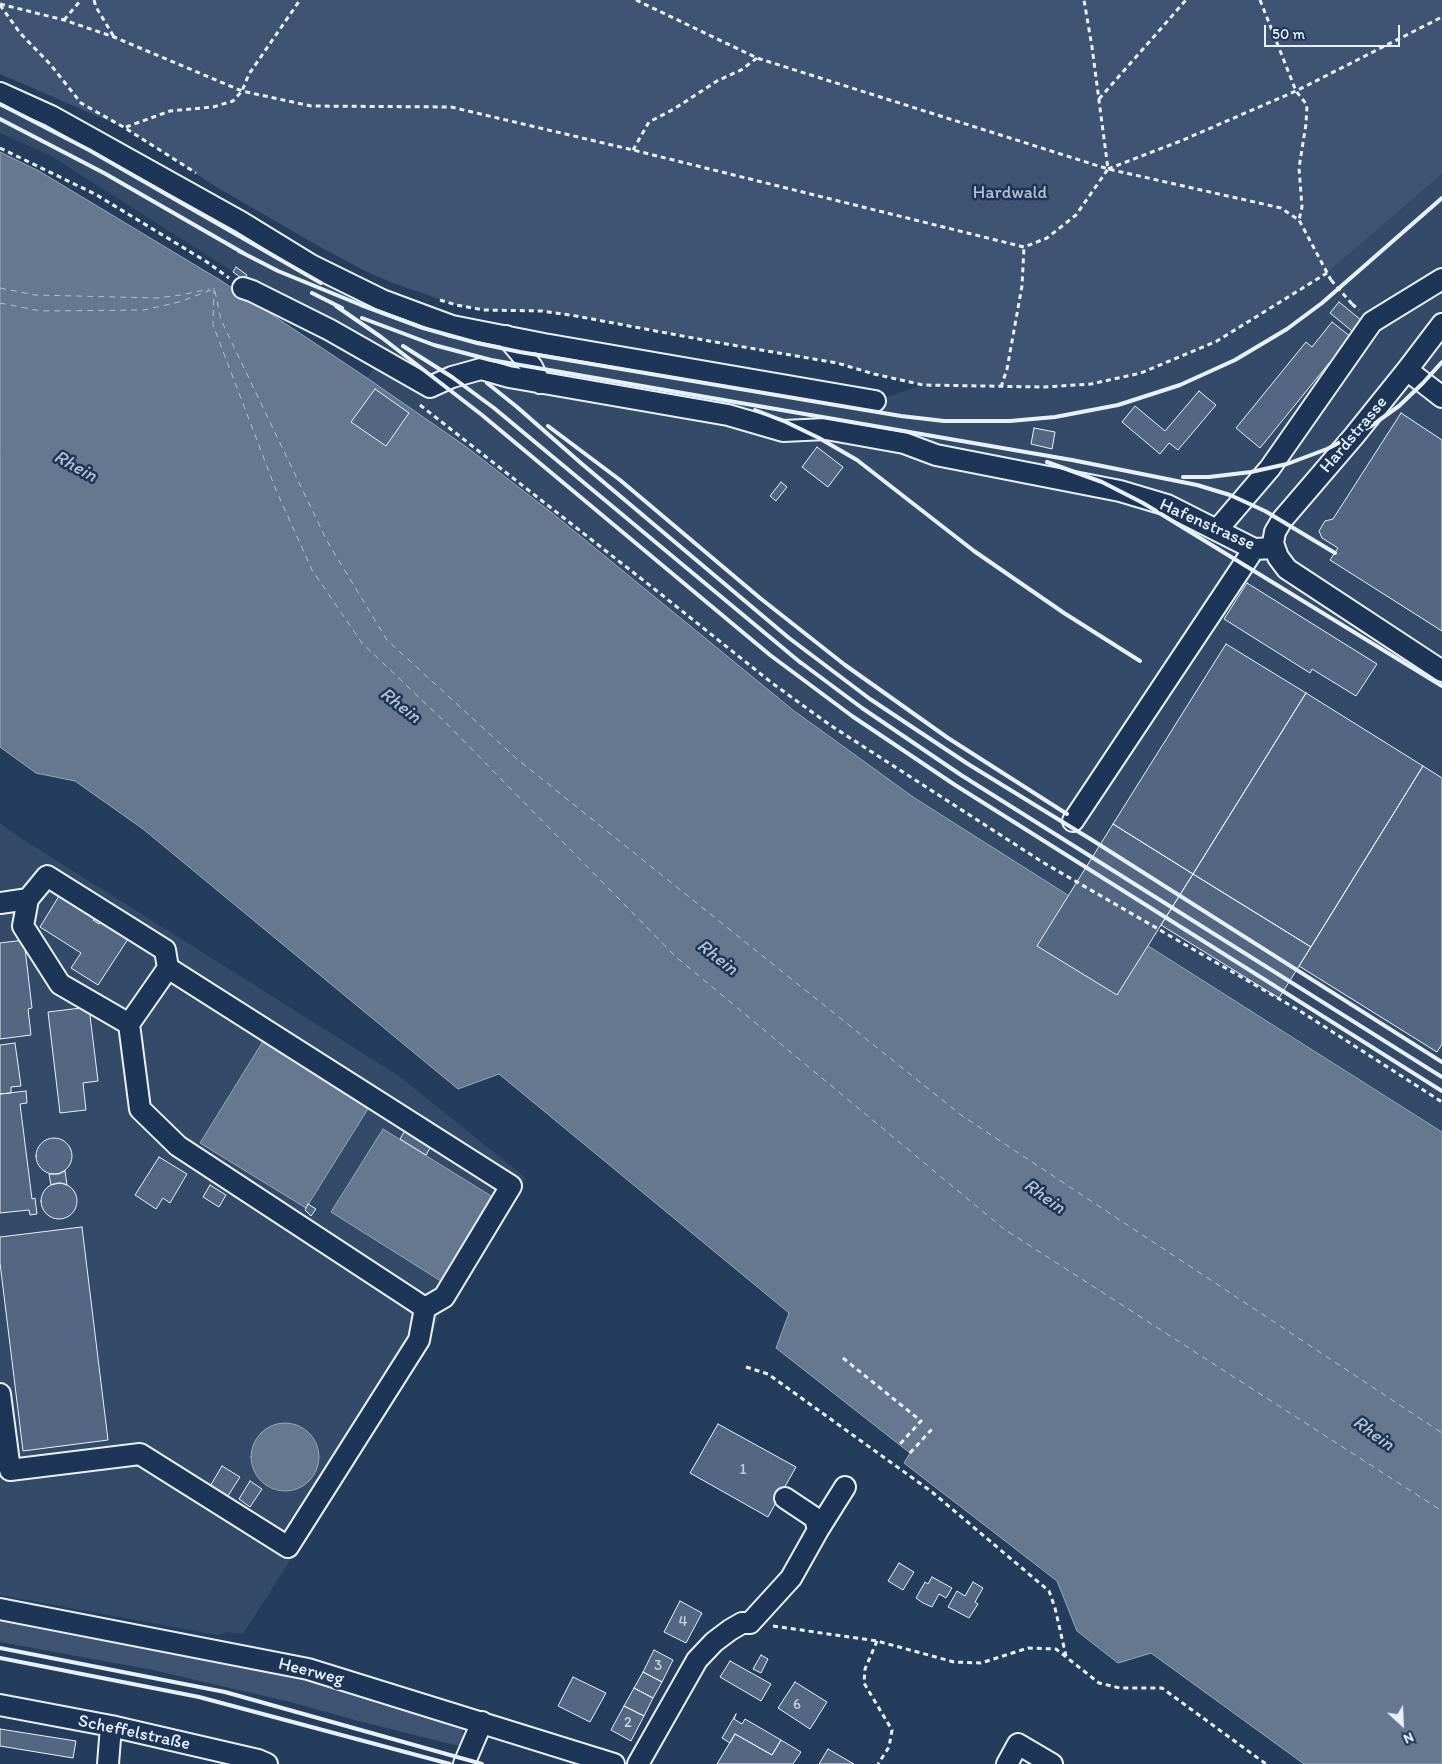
<!DOCTYPE html>
<html>
<head>
<meta charset="utf-8">
<style>
	body { margin:0 }
	#map { position:relative; width:1442px; height:1764px; overflow:hidden; background:#253d5d; font-family:Itim,sans-serif }
	canvas { display:block }
	.north { position:absolute; left:1377px; top:1699px; width:50px; height:50px; -webkit-text-stroke:4px #1d3557; paint-order:stroke; rotate:155deg; font-size:14px; font-weight:700; line-height:20px; text-align:center; color:#e8f1f8 }
	.north::after { content:''; display:block; margin:auto; width:18px; height:22px; background:#e8f1f8; clip-path:polygon(50% 0,100% 100%,50% 72%,0 100%) }
	.scale { position:absolute; left:1264px; top:25px; width:136px; height:22px; box-sizing:border-box; border:2px solid #e8f1f8; border-top:0; padding-left:6px; font-size:15px; line-height:18px; white-space:nowrap; color:#e8f1f8; -webkit-text-stroke:4px #1d3557; paint-order:stroke }
</style>
</head>
<body>
<div id="map">
<canvas width="1442" height="1764"></canvas>
<div class="north">N</div>
<div class="scale">50 m</div>
</div>
<script>
const context = document.querySelector('canvas').getContext('2d');
context.lineJoin = 'round';
function paint(path, color) { context.fillStyle = color; context.fill(path, 'evenodd'); }
const poly = rows => new Path2D(rows.map(r => 'M' + r).join(''));
function trace(path, color, width, dash) { context.strokeStyle = color; context.lineWidth = width; context.lineCap = dash ? 'butt' : 'round'; context.setLineDash(dash || []); context.stroke(path); }
function drawText(font, color, halo, rows, align = 'center') {
  context.font = font + ' Itim,sans-serif'; context.lineWidth = 5; context.setLineDash([]); context.textBaseline = 'middle'; context.strokeStyle = halo; context.fillStyle = color; for (const [text, x, y, turn = 0] of rows) {
    context.save(); context.translate(x, y); context.rotate((+turn || 0) * Math.PI / 180); context.textAlign = isNaN(turn) ? turn : align; if (halo) context.strokeText(text, 0, 0); context.fillText(text, 0, 0); context.restore();
  }
}
const built = poly([
	[0,93,241,222,452,326,875,401,923,385,1044,387,1091,384,1141,373,1217,341,1327,273,1442,174,1442,1132,1270,1022,1181,968,1033,874,913,797,849,751,747,674,552,513,465,446,367,378,377,363,51,156,0,133],
	[0,823,16,835,399,1076,526,1178,441,1313,427,1346,243,1634,227,1632,217,1635,0,1595]
]);
const green = poly([
	[0,0,1442,0,1442,174,1327,273,1217,341,1141,373,1091,384,1044,387,923,385,874,374,837,363,709,341,576,316,542,311,484,310,456,305,393,283,365,271,315,244,218,188,125,128,0,74],
	[0,1615,145,1641,310,1680,454,1720,462,1728,464,1737,463,1747,366,1723,290,1702,153,1670,0,1642]
]);
const water = poly([
	[0,152,39,171,220,280,367,378,465,446,552,513,793,710,913,797,1442,1132,1442,1764,1304,1764,1151,1653,1118,1663,1077,1631,1057,1581,904,1463,910,1453,776,1348,789,1313,499,1074,458,1089,143,829,75,781,36,773,0,747,0,152],
	[265,1038,371,1104,306,1208,200,1143,265,1038],
	[383,1129,496,1199,444,1283,331,1212,383,1129],
	'251 1457a34 34 0 1 1 68 0a34 34 0 1 1-68 0Z'
]);
const ferry = poly([
	[0,288,35,295,157,298,181,295,209,289],
	[214,288,213,325,276,490,312,570,362,643,448,725,676,957,1004,1229,1442,1511],
	[215,291,221,320,327,541,387,640,517,759,961,1115,1442,1433],
	[0,303,41,311,144,310,179,302,214,289]
]);
const building = poly([
	[236,267,247,275,244,280,233,272,236,267],
	[1339,302,1361,320,1352,331,1330,313,1339,302],
	[1332,322,1356,341,1335,366,1330,362,1260,448,1236,428,1306,342,1312,347,1332,322],
	[375,389,409,413,386,446,351,422,375,389],
	[1199,391,1216,405,1178,450,1169,443,1160,454,1122,422,1135,406,1165,431,1199,391],
	[1401,413,1442,440,1442,631,1330,560,1338,548,1322,538,1319,531,1325,521,1333,519,1401,413],
	[1034,428,1055,432,1052,449,1031,444,1034,428],
	[817,447,843,467,828,487,802,467,817,447],
	[781,482,787,487,776,501,770,496,781,482],
	[1247,583,1377,664,1356,696,1312,669,1310,673,1224,619,1247,583],
	[1226,644,1306,693,1193,874,1113,824,1226,644],
	[1306,693,1423,766,1311,947,1193,874,1306,693],
	[1423,766,1442,778,1442,1044,1437,1052,1299,966,1423,766],
	[1113,824,1193,874,1117,995,1037,946,1113,824],
	[1193,874,1311,947,1279,998,1161,925,1193,874],
	[59,896,82,910,84,908,87,910,86,912,95,918,93,920,99,924,103,919,130,936,98,985,71,968,81,953,40,927,59,896],
	[24,940,32,1008,28,1009,31,1035,0,1039,0,943,24,940],
	[89,1007,98,1081,83,1083,86,1110,60,1113,48,1012,89,1007],
	[15,1043,21,1086,11,1087,11,1093,0,1094,0,1045,15,1043],
	[26,1091,27,1103,20,1104,32,1199,35,1198,37,1214,30,1215,29,1210,0,1213,0,1094,26,1091],
	[407,1127,433,1143,426,1155,400,1139,407,1127],
	'36 1156a18 18 0 1 1 36 0a18 18 0 1 1-36 0Z',
	[159,1157,187,1174,170,1203,163,1198,156,1209,135,1195,159,1157],
	[65,1171,67,1185,60,1183,51,1185,49,1174,59,1174,65,1171],
	'41 1201a18 18 0 1 1 36 0a18 18 0 1 1-36 0Z',
	[210,1185,226,1195,219,1207,203,1197,210,1185],
	[308,1204,316,1209,311,1216,305,1210,308,1204],
	[82,1227,108,1440,23,1451,0,1263,0,1237,82,1227],
	[718,1424,796,1467,768,1517,690,1473,718,1424],
	[222,1466,240,1477,226,1499,209,1488,222,1466],
	[250,1481,262,1489,250,1507,239,1499,250,1481],
	[899,1563,914,1572,903,1590,888,1581,899,1563],
	[932,1577,952,1588,946,1598,939,1594,932,1607,923,1603,916,1598,925,1582,928,1584,932,1577],
	[973,1582,983,1588,975,1602,978,1604,969,1618,948,1607,957,1591,965,1596,973,1582],
	[680,1601,702,1613,686,1643,664,1632,680,1601],
	[654,1650,673,1660,662,1682,643,1672,654,1650],
	[761,1655,768,1659,761,1673,753,1669,761,1655],
	[730,1661,771,1684,761,1701,720,1677,730,1661],
	[643,1672,662,1682,653,1698,634,1688,643,1672],
	[573,1677,606,1693,590,1722,558,1706,573,1677],
	[795,1682,827,1702,810,1729,778,1708,795,1682],
	[634,1688,653,1698,644,1716,624,1706,634,1688],
	[624,1706,644,1716,631,1741,611,1730,624,1706],
	[736,1714,734,1719,742,1724,745,1719,781,1740,772,1755,735,1734,730,1743,722,1738,736,1714],
	[0,1729,76,1741,73,1758,0,1746,0,1729],
	[735,1734,772,1755,781,1740,801,1752,793,1764,717,1764,735,1734],
	[828,1749,854,1764,819,1764,828,1749]
]);
const path = poly([
	[94,0,96,7,114,37],
	[636,0,757,58,1108,169,1281,208,1299,220,1331,280],
	[1260,0,1296,91,1307,105,1306,124,1299,168,1302,207,1299,220],
	[0,4,64,20,114,37,242,91,311,106,451,107,633,150,1024,247,1047,238,1076,215,1108,169,1092,47,1084,0],
	[0,5,20,33,50,64,81,103,125,128,196,173],
	[64,20,81,0],
	[1099,99,1186,0],
	[126,127,170,111,213,107,233,101,242,91,249,74,300,0],
	[0,148,95,194,207,262,229,278],
	[633,150,649,122,674,109,717,81,741,70,757,58],
	[1108,169,1183,140,1296,91,1442,17],
	[440,300,456,305,484,310,542,311,576,316,709,341,837,363,874,374,923,385,1044,387,1091,384,1141,373,1217,341,1327,273],
	[1352,304,1359,310],
	[1001,387,1007,369,1022,286,1024,247],
	[420,405,662,595,772,683,830,725,1044,863,1300,1011,1442,1102],
	[843,1358,921,1421,900,1444],
	[746,1367,768,1374,932,1492,1049,1591,1055,1608,1066,1656],
	[910,1453,932,1429],
	[773,1626,877,1641,954,1662,981,1663,1028,1648,1056,1649,1099,1683,1120,1688,1162,1688,1266,1764],
	[877,1641,865,1669,864,1683,892,1730,889,1747,878,1764]
]);
const minor = poly([
	[0,93,51,116,241,222,311,265,382,300,452,326,544,344,875,401],
	[243,288,252,291,330,330,430,387,452,377,481,369,509,377,728,415,783,431,826,429,904,443,936,455,1120,491,1167,505,1254,549,1274,548],
	[1442,324,1407,370,1354,436,1282,520,1275,532,1273,543,1278,557,1287,569,1442,671],
	[506,336,532,367,540,383],
	[1407,370,1442,397],
	[1217,530,1270,468,1372,322,1442,279],
	[1073,821,1254,549],
	[0,903,28,899],
	[168,968,129,1024,140,1109,178,1146,425,1308],
	[0,1394,10,1470,140,1454,288,1547,419,1340,425,1308,444,1297,511,1186,168,968,165,950,47,876,28,899,23,926,60,984,129,1024],
	[785,1498,815,1518,818,1530],
	[0,1609,308,1669,614,1764],
	[0,1705,111,1726,258,1760,267,1764],
	[108,1764,111,1726],
	[464,1764,482,1722],
	[638,1764,697,1660,714,1642,730,1630,742,1623,750,1623,791,1578,818,1530,845,1487],
	[1007,1764,1018,1744,1052,1764]
]);
const rail = poly([
	[0,104,89,150,321,283],
	[0,119,104,173,245,254],
	[239,251,278,271,361,305,423,328,477,343,520,352,901,416,944,421,1010,421,1055,417,1118,405,1180,385,1235,360,1287,329,1322,303,1442,198],
	[312,293,342,308],
	[336,306,381,337,482,415,770,655,852,716,955,785,1442,1091],
	[362,318,434,345,491,360,1072,460,1197,485,1230,495,1265,511,1335,553],
	[403,346,452,377,494,408,801,663],
	[487,383,517,407,582,464,789,638,870,699,968,764,1092,840,1442,1062],
	[755,410,786,422,819,438,857,460,974,551,1064,613,1140,661],
	[548,426,620,480,760,598,845,665,948,738,1067,814],
	[1047,462,1102,482,1143,503,1442,686],
	[1183,477,1209,477,1251,472,1287,464,1327,449,1371,426,1399,406,1423,383,1442,362],
	[796,659,862,708,961,775,1442,1077],
	[0,1648,225,1692,482,1764],
	[0,1658,199,1697,450,1764]
]);
const pathBridge = poly([
	[1331,280,1352,304]
]);
const numberNames = [
	["1",743,1470],
	["4",683,1622],
	["3",658,1666],
	["6",797,1705],
	["2",628,1723]
];
const parkNames = [
	["Hardwald",1010,193]
];
const streetNames = [
	["Hardstrasse",1354,435,-50],
	["Hafenstrasse",1207,525,24],
	["Heerweg",311,1672,14],
	["Scheffelstraße",134,1733,12]
];
const waterNames = [
	["Rhein",75,467,29],
	["Rhein",400,706,38],
	["Rhein",717,958,38],
	["Rhein",1044,1197,36],
	["Rhein",1373,1434,36]
];
paint(built, '#334a68');
paint(green, '#3e5472');
paint(water, '#657890');
trace(water, '#99a8ba', 1);
trace(ferry, '#b4c1ce', 1, [6, 5]);
paint(building, '#536782');
trace(building, '#e8f1f8', 1);
trace(minor, '#e8f1f8', 24);
trace(path, '#e8f1f8', 3, [5, 4]);
trace(minor, '#1d3557', 20);
trace(rail, '#e8f1f8', 4);
trace(pathBridge, '#e8f1f8', 3, [5, 4]);
drawText('15px', '#c3ceda', null, numberNames);
drawText('18px', '#b5c2d0', '#1d3557', parkNames);
drawText('18px', '#e8f1f8', '#1d3557', streetNames);
drawText('italic 19px', '#b4c1ce', '#1d3557', waterNames);
</script>
</body>
</html>
